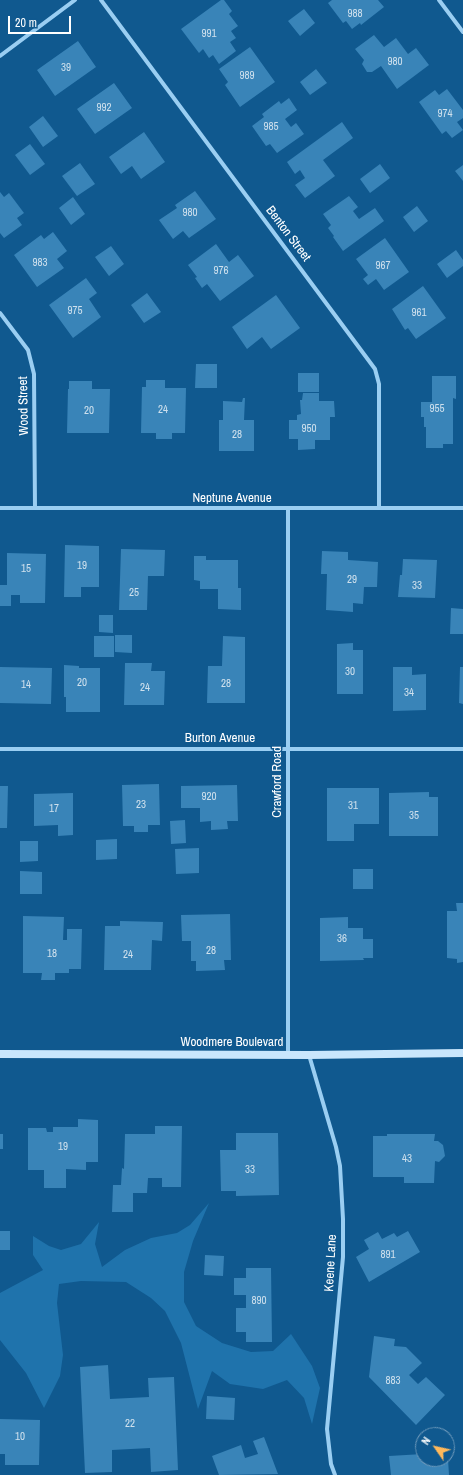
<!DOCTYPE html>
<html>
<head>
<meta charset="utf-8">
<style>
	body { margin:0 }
	#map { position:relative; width:463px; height:1475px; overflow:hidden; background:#10598f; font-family:"Archivo Narrow",sans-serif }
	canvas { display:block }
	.north { position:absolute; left:415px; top:1427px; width:40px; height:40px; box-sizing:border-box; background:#10598f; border:1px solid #709bbc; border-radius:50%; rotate:304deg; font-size:11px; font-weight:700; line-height:16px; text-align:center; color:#fff }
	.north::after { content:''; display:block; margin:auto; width:14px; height:18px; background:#ffb95b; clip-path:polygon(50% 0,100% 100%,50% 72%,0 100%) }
	.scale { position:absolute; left:8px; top:16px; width:63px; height:18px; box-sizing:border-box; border:2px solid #fff; border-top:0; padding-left:5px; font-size:12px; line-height:14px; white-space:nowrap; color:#fff; -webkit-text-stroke:3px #10598f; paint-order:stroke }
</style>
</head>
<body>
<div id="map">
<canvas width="463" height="1475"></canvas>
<div class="north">N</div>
<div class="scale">20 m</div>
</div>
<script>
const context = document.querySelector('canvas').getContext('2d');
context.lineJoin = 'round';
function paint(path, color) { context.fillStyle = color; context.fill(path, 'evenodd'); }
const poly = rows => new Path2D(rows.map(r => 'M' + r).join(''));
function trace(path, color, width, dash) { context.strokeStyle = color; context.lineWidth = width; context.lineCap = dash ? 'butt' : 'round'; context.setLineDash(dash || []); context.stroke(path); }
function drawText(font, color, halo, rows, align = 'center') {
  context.font = font + ' "Archivo Narrow",sans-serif'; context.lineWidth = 3; context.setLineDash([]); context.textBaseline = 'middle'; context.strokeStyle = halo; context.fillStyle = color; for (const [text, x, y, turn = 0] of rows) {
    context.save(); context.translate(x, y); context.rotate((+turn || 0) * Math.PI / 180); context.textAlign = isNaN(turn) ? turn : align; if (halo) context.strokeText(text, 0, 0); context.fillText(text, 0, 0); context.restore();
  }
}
const green = poly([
	[209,1203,193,1241,184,1272,184,1302,196,1326,222,1343,251,1352,273,1351,291,1334,312,1366,320,1388,312,1424,304,1398,287,1380,263,1389,230,1384,212,1371,198,1409,181,1343,165,1311,151,1298,126,1282,81,1281,59,1284,57,1303,63,1355,60,1376,44,1408,26,1373,0,1340,0,1293,43,1270,33,1255,33,1236,49,1246,61,1250,81,1244,99,1222,95,1244,102,1267,125,1250,151,1238,177,1233,190,1225]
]);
const building = poly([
	[221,0,224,0,232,11,229,14,238,26,231,31,236,38,230,42,236,51,219,64,213,55,209,58,203,49,199,53,181,29],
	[332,0,378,0,384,7,361,25,360,23,352,29,346,21,343,23,328,3],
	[304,9,315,23,300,36,288,21],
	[374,35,384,47,396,38,408,54,416,48,429,65,397,89,381,66,372,72,367,72,362,64,364,60,355,49],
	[78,41,96,67,55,96,37,70],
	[250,47,275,82,240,107,225,85,228,82,219,69],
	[316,69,327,83,310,95,300,82],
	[114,83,132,108,95,134,77,109],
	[447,89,463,110,463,118,457,122,463,130,452,138,446,131,442,134,419,102,435,90,439,95],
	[289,98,297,110,285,119,291,127,296,123,304,134,277,153,270,144,266,146,252,126,264,117,262,114,279,101,281,104],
	[43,116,58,136,43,147,29,127],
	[342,122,353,138,323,160,335,176,305,198,295,185,305,178,300,170,295,174,287,162],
	[144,132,165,162,141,179,132,166,121,174,109,157],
	[30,144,45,164,30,175,15,155],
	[80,163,95,184,77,196,62,176],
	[380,164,390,178,370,193,360,179],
	[463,165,463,181,455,171],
	[195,191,216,219,189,238,183,231,173,239,159,220,177,208,175,205],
	[0,192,4,197,9,193,24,213,17,218,22,225,4,238,0,233],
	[349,196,358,207,353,211,359,219,375,208,384,221,343,251,333,237,334,236,328,228,331,225,323,214],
	[73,197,85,214,71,225,59,208],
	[417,206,428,221,414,232,403,217],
	[53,232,67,251,57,259,64,268,37,287,14,255,41,235,44,239],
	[385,238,409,272,384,290,376,279,368,285,363,279,368,275,356,259],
	[216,244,229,262,238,255,254,276,220,301,207,284,202,288,195,278,197,277,188,265],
	[111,246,124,264,109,276,95,257],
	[456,250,463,260,463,266,447,278,437,264],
	[86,278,97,293,89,299,101,317,73,338,49,305],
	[423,286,446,318,416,339,408,328,405,330,392,309],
	[147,293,161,312,144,323,131,305],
	[276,295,300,328,271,349,262,337,247,349,232,327],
	[196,364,217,364,217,388,195,388],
	[298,373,319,373,319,392,298,392],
	[432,376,456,376,456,399,453,398,453,444,443,444,443,448,426,448,426,427,424,427,424,417,421,417,421,402,432,402],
	[146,380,165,380,165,388,186,388,185,433,172,433,172,439,156,439,156,433,141,433,142,387,146,387],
	[69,381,92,381,92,389,110,389,109,433,67,433,68,389,69,389],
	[303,393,319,393,319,401,334,401,335,417,330,417,330,440,315,440,315,449,298,450,298,439,289,439,289,420,297,420,297,415,301,414,300,400,302,400],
	[243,398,245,398,244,420,254,420,254,451,219,451,219,420,223,420,223,401,242,402],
	[65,545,99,546,99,587,81,587,81,597,64,597],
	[121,549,165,550,164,576,148,576,147,610,119,610],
	[322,551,348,552,348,560,378,562,377,587,364,587,363,604,353,603,353,612,326,610,327,574,321,574],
	[7,553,46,554,45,603,20,603,20,595,11,595,11,606,0,606,0,585,7,585],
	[194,556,206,556,206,560,238,560,238,588,241,588,241,610,218,609,218,589,200,589,200,581,194,580],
	[403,559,437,560,435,598,398,597,400,575,402,575],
	[451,608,463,609,463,634,450,634],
	[99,615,113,615,113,633,99,632],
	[115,635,132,635,132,653,115,652],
	[94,636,114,636,114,657,94,657],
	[223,636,245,637,245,703,207,703,208,666,222,666],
	[353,643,353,650,363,650,363,694,337,694,337,644],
	[125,663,152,663,151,671,165,671,164,705,124,705],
	[64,665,79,666,79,668,100,668,100,712,66,712,66,697,64,697],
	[0,667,52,668,51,704,0,703],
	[393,667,412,667,412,675,426,674,426,710,393,711],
	[460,667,463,667,463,704,459,703],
	[159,784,160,825,148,825,148,832,134,832,134,826,123,826,122,785],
	[237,785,238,821,227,821,228,829,211,830,211,821,200,822,200,808,181,808,181,786],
	[0,786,8,786,7,828,0,828],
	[327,788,379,788,379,824,354,824,354,841,327,841],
	[429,792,429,797,438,797,438,836,389,836,389,793],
	[73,793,73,835,58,836,58,825,34,826,34,794],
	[185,820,186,843,171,844,170,821],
	[117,839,117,859,96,860,96,840],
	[20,841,38,841,38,861,20,862],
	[199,848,199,873,176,874,175,849],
	[353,869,373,869,373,889,353,889],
	[20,871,42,872,42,894,20,894],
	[456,903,463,903,463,962,457,963,457,959,447,958,447,911,457,911],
	[230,914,231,960,224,960,225,970,196,971,196,961,191,961,191,941,182,941,181,915],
	[23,916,64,917,63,940,67,940,67,929,82,929,81,969,69,969,69,973,55,973,55,980,41,980,42,973,23,973],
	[348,917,348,928,363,928,363,939,373,939,373,958,363,958,364,960,320,961,320,918],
	[120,921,163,922,162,941,152,940,151,970,104,970,105,926,120,926],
	[78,1119,98,1120,98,1162,86,1162,86,1170,66,1169,66,1188,44,1188,44,1170,28,1170,28,1128,46,1128,47,1132,53,1132,53,1127,78,1127],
	[155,1126,182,1126,181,1187,162,1187,162,1178,148,1178,147,1193,133,1193,133,1212,112,1212,113,1185,121,1185,122,1168,124,1169,125,1134,155,1134],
	[236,1133,278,1133,279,1195,236,1196,236,1191,221,1191,220,1150,236,1150],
	[0,1134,3,1134,3,1149,0,1149],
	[387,1134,435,1134,434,1141,438,1141,443,1145,445,1156,439,1162,435,1161,434,1183,404,1183,404,1177,373,1177,373,1136,387,1136],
	[0,1231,10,1231,10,1250,0,1250],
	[408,1231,420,1252,369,1282,356,1257,369,1249,364,1240,378,1232,382,1239,394,1233,397,1237],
	[205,1255,224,1256,223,1276,204,1275],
	[246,1268,271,1268,272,1342,246,1342,246,1332,236,1332,236,1308,246,1308,246,1295,234,1295,234,1278,246,1278],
	[374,1336,395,1339,394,1346,406,1347,422,1363,409,1375,418,1384,426,1377,445,1395,416,1425,369,1377],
	[108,1365,110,1399,149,1397,148,1378,174,1377,178,1470,151,1472,150,1448,112,1450,112,1472,85,1473,80,1367],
	[207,1396,235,1398,234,1420,206,1419],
	[0,1419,40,1420,39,1465,5,1465,5,1454,0,1454],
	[264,1437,278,1474,219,1475,212,1456,241,1445,245,1458,258,1454,253,1441],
	[423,1454,423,1459,448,1459,449,1475,391,1475,389,1456]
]);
const street = poly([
	[101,0,375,369,379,384,379,507],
	[439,0,463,32],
	[0,56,75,0],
	[0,313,28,350,34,374,35,508],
	[0,508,463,508],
	[0,749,463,749],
	[288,1055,288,509],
	[309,1055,336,1147,340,1166,343,1219,343,1257,327,1429,331,1464,335,1475]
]);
const secondary = poly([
	[0,1054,309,1055,463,1053]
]);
const numberNames = [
	["988",355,14],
	["991",209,34],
	["980",395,62],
	["39",66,68],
	["989",247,76],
	["992",104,108],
	["974",445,114],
	["985",271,127],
	["980",190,213],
	["983",40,263],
	["967",383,266],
	["976",221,271],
	["975",75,311],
	["961",419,313],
	["955",437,409],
	["24",163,410],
	["20",89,411],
	["950",309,429],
	["28",237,435],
	["19",82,566],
	["15",26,569],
	["29",352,580],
	["33",417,586],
	["25",134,593],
	["30",350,672],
	["20",82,683],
	["28",226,684],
	["14",26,685],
	["24",145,688],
	["34",409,693],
	["920",209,797],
	["23",141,805],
	["31",353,806],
	["17",54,809],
	["35",414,816],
	["36",342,939],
	["28",211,951],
	["18",52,954],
	["24",128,955],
	["19",63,1147],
	["43",407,1159],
	["33",250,1170],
	["891",388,1255],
	["890",259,1301],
	["883",393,1381],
	["22",130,1424],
	["10",20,1437]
];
const streetNames = [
	["Benton Street",288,234,53],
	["Wood Street",24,406,-91],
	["Neptune Avenue",232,499],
	["Burton Avenue",220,739],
	["Crawford Road",278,782,-90],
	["Woodmere Boulevard",232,1043],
	["Keene Lane",331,1263,-87]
];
paint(green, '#1f73ac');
paint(building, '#3984b8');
trace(street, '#9acef2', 4);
trace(secondary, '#c9e6fc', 8);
drawText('11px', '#cee0ed', null, numberNames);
drawText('13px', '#fff', '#10598f', streetNames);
</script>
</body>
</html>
